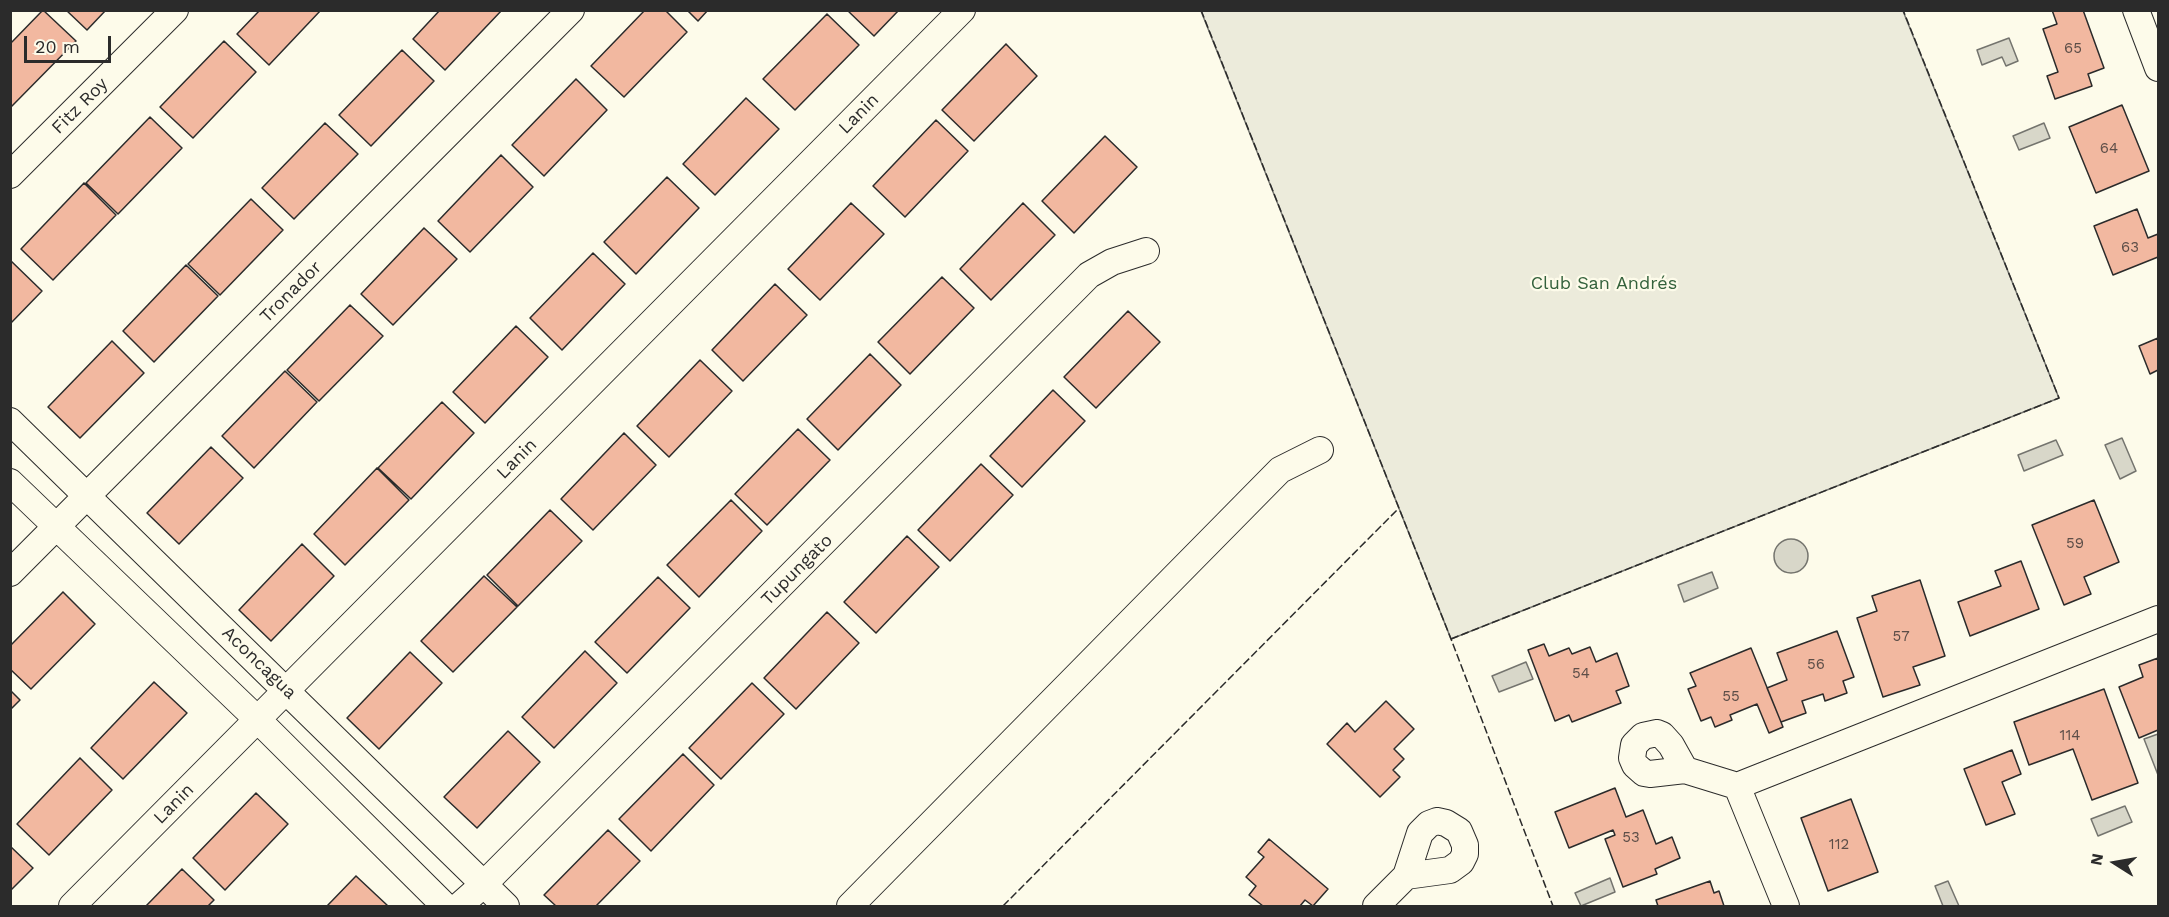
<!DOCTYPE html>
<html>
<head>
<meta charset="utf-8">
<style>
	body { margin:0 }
	#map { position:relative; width:2169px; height:917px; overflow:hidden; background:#fdfbea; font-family:"Work Sans",sans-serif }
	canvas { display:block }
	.frame { position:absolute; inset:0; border:12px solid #2b2b2b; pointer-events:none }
	.north { position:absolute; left:2085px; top:833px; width:60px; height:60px; -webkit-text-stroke:4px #fdfbea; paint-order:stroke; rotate:281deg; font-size:16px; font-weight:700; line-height:24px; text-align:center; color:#2b2b2b }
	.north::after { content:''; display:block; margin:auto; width:21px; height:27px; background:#2b2b2b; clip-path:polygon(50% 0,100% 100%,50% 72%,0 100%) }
	.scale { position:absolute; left:24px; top:36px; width:87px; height:27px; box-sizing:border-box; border:3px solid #2b2b2b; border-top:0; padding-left:8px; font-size:18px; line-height:21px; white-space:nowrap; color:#2b2b2b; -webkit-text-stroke:4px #fdfbea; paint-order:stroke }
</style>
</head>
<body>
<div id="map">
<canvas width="2169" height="917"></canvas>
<div class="frame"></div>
<div class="north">N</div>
<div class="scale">20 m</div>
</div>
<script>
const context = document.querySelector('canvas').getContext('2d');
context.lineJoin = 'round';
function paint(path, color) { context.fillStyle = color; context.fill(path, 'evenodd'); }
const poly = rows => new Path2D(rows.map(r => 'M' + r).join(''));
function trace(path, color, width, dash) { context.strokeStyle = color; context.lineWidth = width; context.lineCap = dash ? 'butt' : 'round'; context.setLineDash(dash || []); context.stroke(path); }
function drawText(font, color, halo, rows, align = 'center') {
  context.font = font + ' "Work Sans",sans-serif'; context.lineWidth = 4.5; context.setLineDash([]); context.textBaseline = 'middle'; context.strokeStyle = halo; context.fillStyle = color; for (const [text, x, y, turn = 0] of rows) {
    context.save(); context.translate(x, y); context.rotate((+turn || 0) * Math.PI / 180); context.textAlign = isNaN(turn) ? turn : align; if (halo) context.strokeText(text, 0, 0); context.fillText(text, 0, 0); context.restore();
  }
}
const green = poly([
	[1201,11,1903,11,2059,398,1451,639,1201,11]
]);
const water = poly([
	[2009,38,2018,61,2006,66,2002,57,1982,65,1977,50,2009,38],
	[2044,123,2050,138,2019,150,2013,136,2044,123],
	[2122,438,2136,471,2120,479,2105,445,2122,438],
	[2056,440,2063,455,2024,471,2018,455,2056,440],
	'1774 556a17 17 0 1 1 34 0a17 17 0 1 1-34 0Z',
	[1712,572,1718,588,1684,602,1678,585,1712,572],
	[1526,662,1533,679,1499,692,1492,676,1526,662],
	[2158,734,2158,775,2144,739,2158,734],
	[2125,806,2132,822,2098,836,2091,819,2125,806],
	[1610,878,1615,892,1581,906,1575,893,1610,878],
	[1948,881,1959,906,1943,906,1935,886,1948,881]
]);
const building = poly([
	[43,10,76,41,12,106,10,105,10,44,43,10],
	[66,10,106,10,87,30,66,10],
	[260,10,321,10,269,65,237,34,260,10],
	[440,10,502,10,445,70,413,39,440,10],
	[645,10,665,10,687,32,624,97,591,66,645,10],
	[687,10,708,10,698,21,687,10],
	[847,10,899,10,874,36,847,10],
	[2052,10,2083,10,2104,68,2088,74,2092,86,2055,99,2047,76,2058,72,2043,29,2057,24,2052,10],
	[827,14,859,45,795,110,763,79,827,14],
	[224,41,256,72,193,138,160,107,224,41],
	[1006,44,1037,76,974,141,942,110,1006,44],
	[402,50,434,81,371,146,339,115,402,50],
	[576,79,607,110,544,176,512,145,576,79],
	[746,98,779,129,715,195,683,164,746,98],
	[2122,105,2149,171,2096,193,2069,127,2122,105],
	[150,117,182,148,118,214,86,183,150,117],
	[936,120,968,151,905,217,873,186,936,120],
	[325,123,358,154,294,219,262,188,325,123],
	[1105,136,1137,167,1074,233,1042,201,1105,136],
	[501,155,533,187,470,252,438,221,501,155],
	[667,177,699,208,636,274,604,242,667,177],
	[84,183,116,215,53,280,21,249,84,183],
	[251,199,283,230,220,295,188,264,251,199],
	[851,203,884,234,820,300,788,269,851,203],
	[1023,203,1055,235,991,300,960,269,1023,203],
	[2137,209,2148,238,2158,234,2158,257,2113,275,2094,226,2137,209],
	[424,228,457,259,393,325,361,294,424,228],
	[593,253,625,284,562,350,530,318,593,253],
	[10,260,42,291,10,324,10,260],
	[186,265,218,296,154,362,123,331,186,265],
	[942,277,974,308,910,374,878,342,942,277],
	[775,284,807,315,743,381,712,350,775,284],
	[350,305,383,336,319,401,287,370,350,305],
	[1128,311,1160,342,1096,408,1064,377,1128,311],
	[516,326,548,357,485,423,453,392,516,326],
	[2158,338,2158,370,2150,374,2139,346,2158,338],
	[112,341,144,373,80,438,48,407,112,341],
	[870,354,901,385,838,450,807,419,870,354],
	[700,360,732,391,669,457,637,426,700,360],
	[285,371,317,402,254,468,222,436,285,371],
	[1053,390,1085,421,1022,487,990,456,1053,390],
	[442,402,474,433,411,499,378,468,442,402],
	[798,429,830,460,767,525,735,494,798,429],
	[624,433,656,465,593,530,561,499,624,433],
	[211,447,243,478,179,544,147,513,211,447],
	[981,464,1013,495,950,561,918,530,981,464],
	[377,468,409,500,345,565,314,534,377,468],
	[731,500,762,531,699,597,667,565,731,500],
	[2094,500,2119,562,2084,577,2091,594,2064,605,2032,525,2094,500],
	[550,510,582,541,518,606,487,575,550,510],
	[907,536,939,567,876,633,844,602,907,536],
	[302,544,334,576,271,641,239,610,302,544],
	[2021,561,2039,609,1970,636,1958,602,2001,586,1995,571,2021,561],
	[484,576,517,607,453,672,421,641,484,576],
	[658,577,690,608,627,673,595,642,658,577],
	[1920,580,1945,656,1913,667,1920,685,1883,697,1857,618,1877,611,1872,596,1920,580],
	[63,592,95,624,31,689,10,669,10,646,63,592],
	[827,612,859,643,796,709,764,678,827,612],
	[1837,631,1854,677,1843,681,1847,693,1825,701,1823,694,1802,701,1806,713,1781,722,1767,688,1787,680,1777,653,1837,631],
	[1544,644,1549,656,1569,648,1572,654,1590,647,1596,662,1617,653,1629,686,1616,691,1621,703,1572,722,1569,715,1555,721,1528,650,1544,644],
	[1751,648,1783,727,1769,733,1757,704,1730,715,1732,720,1715,727,1711,717,1701,721,1688,689,1696,686,1690,673,1751,648],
	[585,651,617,683,554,748,522,717,585,651],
	[410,652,442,683,379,749,347,718,410,652],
	[2158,658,2158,730,2139,738,2119,687,2143,677,2139,665,2158,658],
	[154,682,187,713,123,779,91,748,154,682],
	[752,683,784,714,721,779,689,748,752,683],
	[2104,689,2138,783,2092,800,2073,749,2029,765,2014,722,2104,689],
	[10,690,20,700,10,710,10,690],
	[1386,701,1414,729,1394,749,1404,759,1393,770,1400,777,1380,797,1327,744,1347,723,1355,732,1386,701],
	[508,731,540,762,477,828,444,797,508,731],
	[2012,750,2021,774,2002,782,2015,814,1986,825,1964,769,2012,750],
	[683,754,714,785,651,851,619,819,683,754],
	[80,758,112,790,49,855,17,824,80,758],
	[1615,788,1626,817,1643,810,1656,844,1672,837,1680,858,1655,869,1657,874,1623,887,1605,839,1615,835,1613,830,1569,848,1555,812,1615,788],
	[256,793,288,824,225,890,193,858,256,793],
	[1851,799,1878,872,1828,891,1801,818,1851,799],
	[608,830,640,861,596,906,556,906,544,895,608,830],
	[1269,839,1328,889,1313,906,1305,900,1300,906,1263,906,1249,895,1256,886,1246,877,1264,857,1258,852,1269,839],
	[10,846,33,868,10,891,10,846],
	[182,869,214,900,208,906,146,906,182,869],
	[356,876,388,906,327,906,356,876],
	[1710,881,1714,893,1719,891,1724,906,1658,906,1656,900,1710,881]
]);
const minor = poly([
	[2136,10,2158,68],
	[10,175,175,10],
	[10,421,506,906],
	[10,482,258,720,445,906],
	[10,573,571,10],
	[1657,733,1662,735,1671,745,1685,770,1650,774,1644,773,1635,765,1632,758,1634,745,1643,736,1657,733],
	[1685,770,1737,786,2158,619],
	[1737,786,1786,906],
	[1437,821,1446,823,1459,831,1465,845,1465,854,1461,862,1450,870,1406,876,1420,833,1429,824,1437,821],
	[72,906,962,10],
	[459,906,484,884,1089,275,1112,262,1146,251],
	[850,906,1280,470,1320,450],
	[1376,906,1406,876]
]);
const fence = poly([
	[1201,10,1451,639,1553,906],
	[1451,639,2059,398,1903,10],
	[1003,906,1399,508]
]);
const numberNames = [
	["65",2073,49],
	["64",2109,149],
	["63",2130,248],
	["59",2075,544],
	["57",1901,637],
	["56",1816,665],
	["54",1581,674],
	["55",1731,697],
	["114",2070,736],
	["53",1631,838],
	["112",1839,845]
];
const streetNames = [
	["Fitz Roy",80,106,-45],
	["Lanin",859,114,-45],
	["Tronador",291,292,-45],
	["Lanin",517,459,-45],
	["Tupungato",797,570,-45],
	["Aconcagua",259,663,44],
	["Lanin",174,804,-45]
];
const parkNames = [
	["Club San Andrés",1604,284]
];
paint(green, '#ecebdb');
trace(green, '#74746e', 1.5);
paint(water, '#d8d7c9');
trace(water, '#74746e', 1.5);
paint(building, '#f2b8a0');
trace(building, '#2b2b2b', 1.5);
trace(minor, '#2b2b2b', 28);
trace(minor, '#fdfbea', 26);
trace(fence, '#2b2b2b', 1.5, [8, 3]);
drawText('15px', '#5d4e48', null, numberNames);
drawText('18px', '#2b2b2b', '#fdfbea', streetNames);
drawText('18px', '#34623c', '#fdfbea', parkNames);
</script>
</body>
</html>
